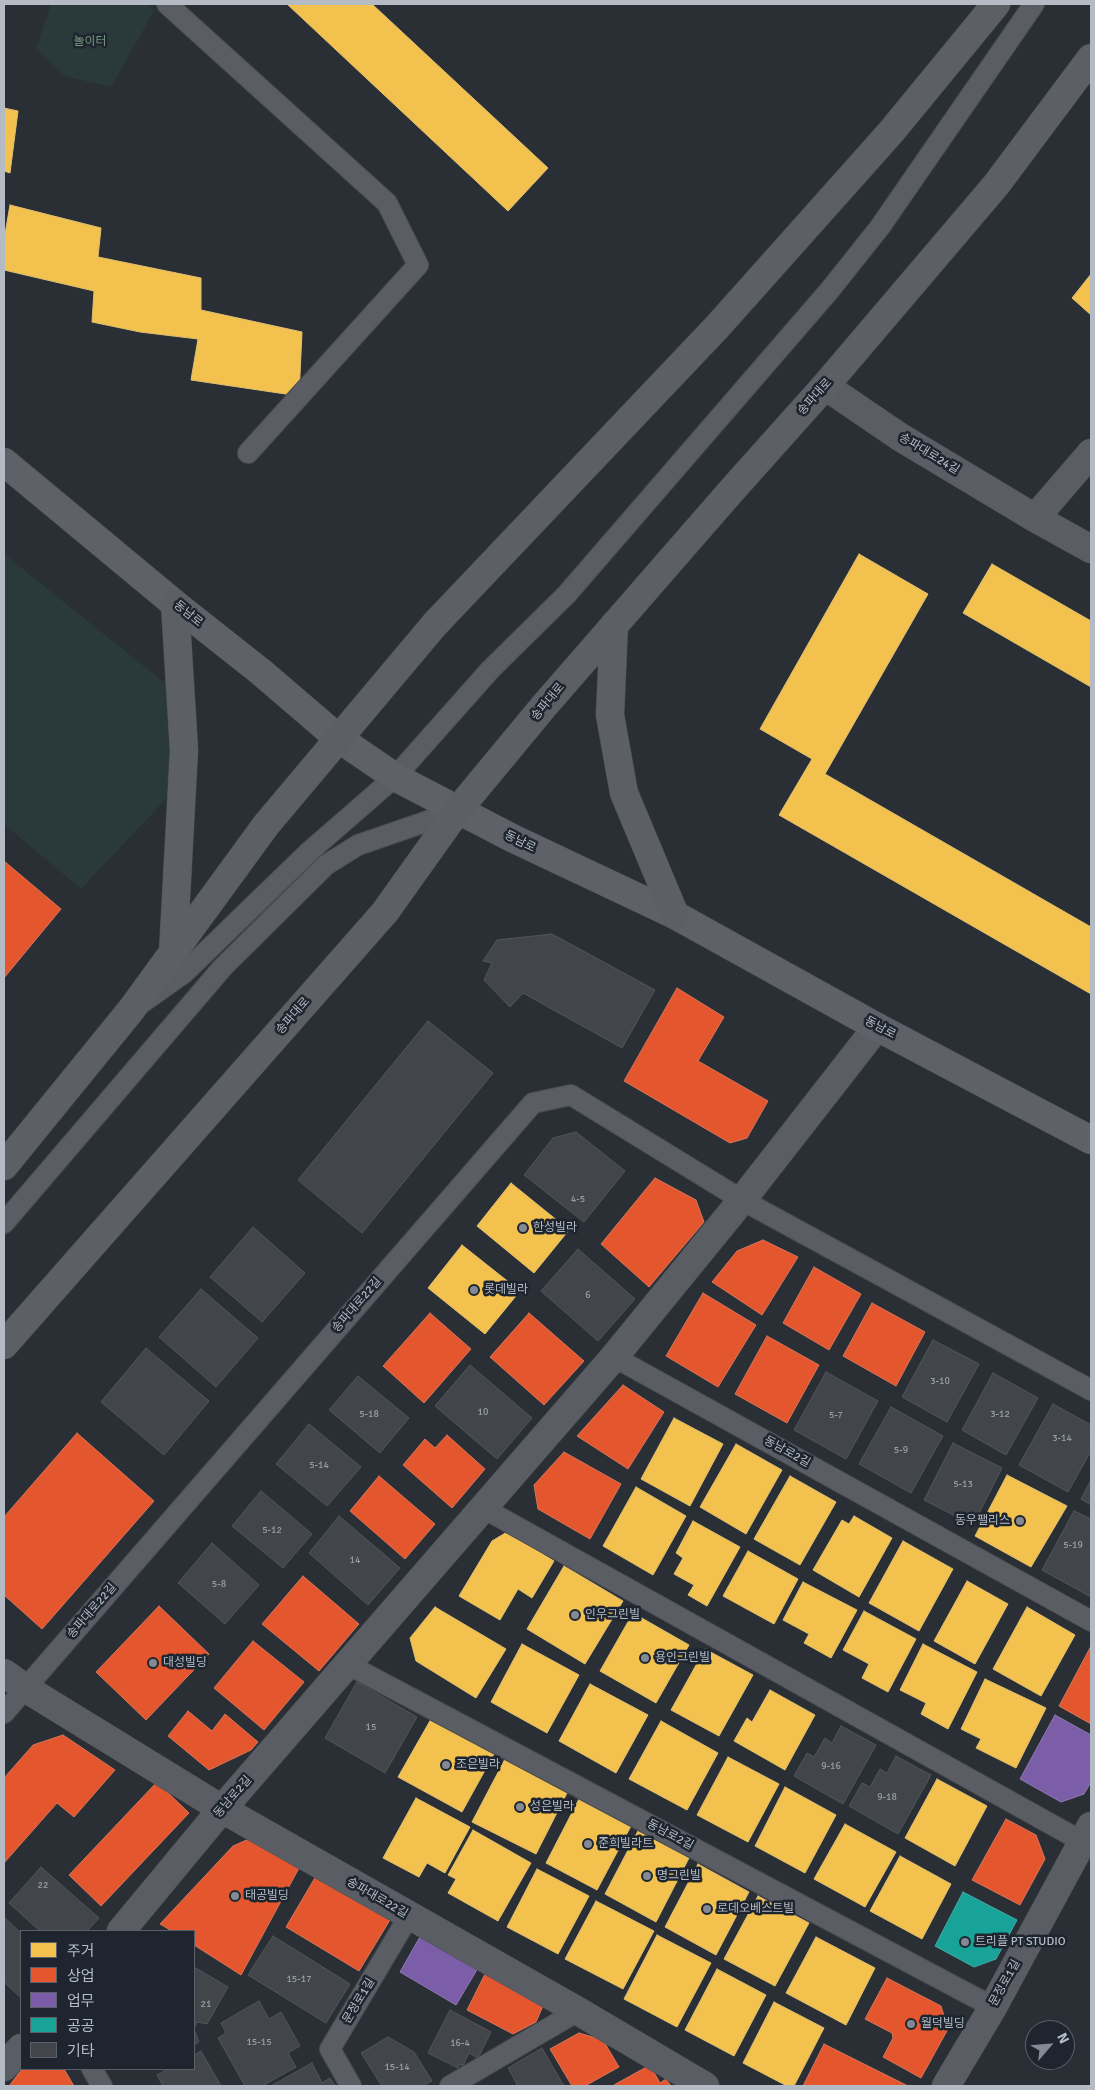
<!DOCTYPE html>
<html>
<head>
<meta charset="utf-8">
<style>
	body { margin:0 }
	#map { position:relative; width:1095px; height:2090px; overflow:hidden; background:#2a2f35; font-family:Signika,"Noto Sans KR",sans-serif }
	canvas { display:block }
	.frame { position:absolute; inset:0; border:5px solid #b4bbc5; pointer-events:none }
	.legend { position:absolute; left:20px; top:1930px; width:175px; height:140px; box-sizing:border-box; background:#1e252e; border:1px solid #5a616a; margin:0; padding:6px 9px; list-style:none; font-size:15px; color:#b4bbc5 }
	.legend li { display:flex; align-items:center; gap:10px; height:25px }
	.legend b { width:25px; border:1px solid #5a616a }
	.north { position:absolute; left:1025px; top:2020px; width:50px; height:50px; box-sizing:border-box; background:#1e252e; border:1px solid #5a616a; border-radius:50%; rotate:63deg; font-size:14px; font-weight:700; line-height:20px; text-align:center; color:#b4bbc5 }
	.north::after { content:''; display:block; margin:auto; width:18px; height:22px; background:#848a93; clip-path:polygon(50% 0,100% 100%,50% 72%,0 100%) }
</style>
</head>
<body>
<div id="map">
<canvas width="1095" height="2090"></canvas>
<div class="frame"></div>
<ul class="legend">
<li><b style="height:14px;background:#f2c14e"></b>주거</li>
<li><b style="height:14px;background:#e4572e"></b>상업</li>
<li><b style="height:14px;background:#7b5ea7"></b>업무</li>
<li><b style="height:14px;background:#17a398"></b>공공</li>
<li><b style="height:14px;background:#42464b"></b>기타</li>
</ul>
<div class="north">N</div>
</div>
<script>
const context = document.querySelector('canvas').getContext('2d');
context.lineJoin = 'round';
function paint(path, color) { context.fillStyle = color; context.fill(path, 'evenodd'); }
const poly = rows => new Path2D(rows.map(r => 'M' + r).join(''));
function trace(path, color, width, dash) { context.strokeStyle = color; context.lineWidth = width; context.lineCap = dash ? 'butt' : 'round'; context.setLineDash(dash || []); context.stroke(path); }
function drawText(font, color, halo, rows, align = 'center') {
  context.font = font + ' Signika,"Noto Sans KR",sans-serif'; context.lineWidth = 5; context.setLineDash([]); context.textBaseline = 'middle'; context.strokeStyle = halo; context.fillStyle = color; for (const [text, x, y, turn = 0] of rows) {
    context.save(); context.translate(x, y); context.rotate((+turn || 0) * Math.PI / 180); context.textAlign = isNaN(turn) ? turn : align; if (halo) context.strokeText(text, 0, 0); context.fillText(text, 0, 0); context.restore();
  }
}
const green = poly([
	[51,4,147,4,154,11,111,87,65,76,36,49],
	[4,554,181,696,198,765,81,889,4,824]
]);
const homes = poly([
	[287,4,372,4,548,168,508,211,287,4],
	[4,108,18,111,10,173,4,171,4,108],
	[10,205,101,228,98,257,201,278,201,310,302,332,299,396,191,380,198,339,140,332,92,322,94,291,4,270,4,240,10,205],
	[1091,274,1091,315,1072,298,1091,274],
	[859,554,928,594,825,774,1091,927,1091,994,779,815,812,759,760,729,859,554],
	[992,564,1091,621,1091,687,963,613,992,564],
	[511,1183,569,1230,534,1273,477,1226,511,1183],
	[462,1245,520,1291,485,1334,428,1288,462,1245],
	[674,1418,723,1444,690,1506,641,1479,674,1418],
	[736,1444,782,1470,746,1534,700,1507,736,1444],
	[1007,1475,1067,1506,1031,1567,975,1536,1007,1475],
	[790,1476,836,1502,800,1565,754,1539,790,1476],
	[636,1487,686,1516,653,1575,603,1546,636,1487],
	[854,1516,892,1538,859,1597,813,1570,842,1520,849,1524,854,1516],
	[693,1521,740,1547,707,1606,688,1595,694,1585,674,1574,683,1558,676,1553,693,1521],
	[507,1532,554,1561,532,1598,518,1589,500,1620,459,1596,492,1541,507,1532],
	[903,1541,953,1569,919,1631,869,1603,903,1541],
	[748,1551,798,1579,774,1624,723,1596,748,1551],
	[564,1566,623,1601,585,1664,527,1629,564,1566],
	[967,1581,1008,1604,975,1664,934,1641,967,1581],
	[803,1582,857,1610,831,1658,804,1643,809,1634,783,1620,803,1582],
	[435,1607,506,1649,476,1698,416,1661,410,1638,435,1607],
	[1027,1607,1075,1635,1041,1696,993,1669,1027,1607],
	[864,1611,916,1639,888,1692,862,1678,869,1664,843,1650,864,1611],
	[633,1613,689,1645,656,1703,600,1671,633,1613],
	[522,1644,579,1675,547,1733,491,1702,522,1644],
	[923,1644,977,1672,948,1729,921,1714,926,1703,900,1690,923,1644],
	[705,1649,753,1675,719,1736,671,1710,705,1649],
	[985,1679,1046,1708,1016,1768,976,1748,981,1739,961,1729,985,1679],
	[590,1684,648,1715,616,1773,559,1741,590,1684],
	[770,1690,815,1715,785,1770,734,1741,747,1718,752,1722,770,1690],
	[431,1719,494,1754,462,1812,398,1777,431,1719],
	[661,1721,718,1753,687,1810,629,1779,661,1721],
	[728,1757,779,1784,748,1842,697,1815,728,1757],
	[505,1759,568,1791,536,1854,472,1822,505,1759],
	[937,1779,987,1806,955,1866,905,1838,937,1779],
	[785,1787,836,1815,805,1873,755,1846,785,1787],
	[416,1798,470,1827,445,1873,427,1863,419,1877,383,1858,416,1798],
	[579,1799,631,1826,597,1890,546,1863,579,1799],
	[845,1824,896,1852,865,1907,814,1879,845,1824],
	[473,1830,531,1863,498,1921,448,1893,456,1879,448,1875,473,1830],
	[638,1831,689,1858,656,1922,605,1894,638,1831],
	[900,1856,951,1884,922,1939,870,1911,900,1856],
	[698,1864,749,1892,716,1955,665,1927,698,1864],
	[537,1869,589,1896,558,1954,507,1927,537,1869],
	[758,1896,809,1923,775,1986,724,1959,758,1896],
	[596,1901,654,1931,623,1989,565,1959,596,1901],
	[657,1935,711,1963,677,2027,624,1999,657,1935],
	[816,1937,875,1968,846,2025,786,1993,816,1937],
	[717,1969,766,1995,734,2056,685,2030,717,1969],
	[774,2002,824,2028,794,2086,787,2086,743,2063,774,2002]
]);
const shops = poly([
	[4,861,61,909,4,978,4,861],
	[677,988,724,1017,698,1061,768,1101,747,1138,730,1143,624,1081,677,988],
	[655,1178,696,1200,704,1222,649,1287,601,1244,655,1178],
	[763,1240,798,1257,762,1315,712,1282,737,1251,763,1240],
	[814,1267,861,1294,829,1350,783,1323,814,1267],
	[703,1293,756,1325,718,1387,666,1356,703,1293],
	[872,1303,925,1332,896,1386,843,1356,872,1303],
	[430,1313,471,1349,424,1403,383,1366,430,1313],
	[529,1313,584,1361,544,1405,490,1357,529,1313],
	[767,1336,819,1365,787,1423,735,1394,767,1336],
	[623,1385,664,1412,628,1469,577,1436,623,1385],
	[77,1433,154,1501,42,1629,4,1595,4,1517,77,1433],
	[447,1435,485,1469,452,1508,403,1465,425,1439,435,1448,447,1435],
	[564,1452,621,1484,590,1539,538,1509,534,1485,564,1452],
	[379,1476,435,1524,405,1559,350,1511,379,1476],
	[303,1576,359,1624,319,1671,262,1624,303,1576],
	[159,1606,209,1654,146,1720,96,1672,159,1606],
	[253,1641,304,1682,264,1730,214,1688,253,1641],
	[1091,1646,1091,1724,1059,1706,1091,1646],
	[188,1711,212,1731,225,1714,258,1742,251,1750,209,1770,168,1736,188,1711],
	[63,1735,115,1770,74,1817,57,1803,4,1863,4,1778,33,1745,63,1735],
	[157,1782,189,1813,101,1906,69,1875,157,1782],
	[1006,1819,1036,1835,1045,1859,1020,1905,972,1880,1006,1819],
	[249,1839,299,1868,241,1975,194,1945,194,1931,172,1931,160,1924,233,1846,249,1839],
	[316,1876,390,1920,359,1971,286,1927,316,1876],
	[485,1974,543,2006,536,2022,513,2034,467,2010,485,1974],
	[887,1978,941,2006,948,2029,921,2078,883,2057,893,2038,892,2033,865,2019,887,1978],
	[579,2033,603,2040,619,2067,585,2086,572,2086,550,2049,579,2033],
	[824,2044,908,2086,803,2086,824,2044],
	[650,2065,660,2083,666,2079,671,2086,614,2086,614,2085,650,2065],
	[22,2069,64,2069,74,2086,9,2086,22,2069]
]);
const offices = poly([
	[1055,1715,1091,1735,1091,1782,1084,1794,1061,1802,1020,1779,1055,1715],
	[421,1935,478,1968,456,2005,400,1972,421,1935]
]);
const public = poly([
	[963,1892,1017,1920,996,1959,974,1967,935,1946,963,1892]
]);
const building = poly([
	[552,934,655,990,622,1048,523,993,510,1007,484,980,492,963,483,961,497,940,552,934],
	[428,1021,493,1073,362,1233,298,1180,428,1021],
	[576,1132,625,1171,584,1222,524,1175,553,1138,576,1132],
	[253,1227,305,1273,262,1322,210,1277,253,1227],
	[578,1249,635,1299,598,1341,541,1291,578,1249],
	[201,1289,258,1338,216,1387,159,1337,201,1289],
	[933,1340,979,1364,947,1422,902,1397,933,1340],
	[146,1348,209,1401,164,1455,101,1402,146,1348],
	[470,1365,532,1418,497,1459,435,1406,470,1365],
	[826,1372,878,1401,846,1459,794,1430,826,1372],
	[993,1373,1038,1398,1006,1455,962,1430,993,1373],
	[358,1376,409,1418,380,1453,329,1410,358,1376],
	[1053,1404,1091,1425,1091,1451,1068,1492,1019,1465,1053,1404],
	[891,1407,943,1436,911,1493,859,1464,891,1407],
	[309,1424,361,1467,327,1506,276,1464,309,1424],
	[953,1443,1002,1468,973,1525,924,1500,953,1443],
	[1091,1480,1091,1505,1081,1499,1091,1480],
	[261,1491,312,1534,283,1568,232,1526,261,1491],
	[1074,1511,1091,1519,1091,1597,1042,1570,1074,1511],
	[339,1516,400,1568,368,1605,309,1553,339,1516],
	[212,1543,259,1585,225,1624,178,1583,212,1543],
	[357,1682,417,1717,385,1773,325,1738,357,1682],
	[841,1726,876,1745,843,1804,794,1776,807,1753,814,1757,825,1738,832,1743,841,1726],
	[896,1756,931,1775,898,1834,849,1806,862,1783,870,1787,880,1769,887,1773,896,1756],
	[41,1867,99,1918,87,1931,40,1931,9,1903,41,1867],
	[4,1917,21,1933,21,1998,4,1982,4,1917],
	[273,1936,350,1984,326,2023,248,1975,273,1936],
	[194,1967,228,1987,207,2024,197,2022,194,2029,199,2042,194,2045,194,1967],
	[259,2001,269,2019,281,2012,300,2046,288,2053,296,2067,262,2086,245,2086,218,2038,226,2033,221,2023,259,2001],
	[450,2010,491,2032,478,2058,469,2053,463,2066,460,2064,458,2068,428,2053,450,2010],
	[388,2037,414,2052,432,2081,423,2086,382,2086,361,2053,388,2037],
	[542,2048,564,2086,515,2086,517,2084,508,2068,542,2048],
	[201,2051,221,2086,163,2086,157,2075,168,2069,194,2069,194,2055,201,2051],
	[312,2063,322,2083,330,2078,335,2086,271,2086,312,2063]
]);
const lane = poly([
	[167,4,387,203,418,265,248,453],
	[143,1002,184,973,310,851,395,777,490,670,567,594,829,291,880,227,1034,4],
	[4,1223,223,967,326,865,358,845,457,811],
	[614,1357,1091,1621],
	[483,1508,1083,1842],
	[347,1664,993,2007],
	[4,1713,533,1103,571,1095,742,1200,1091,1390],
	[92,2069,102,2086],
	[351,2086,330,2049,409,1916],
	[450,2086,578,2011]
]);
const street = poly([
	[825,386,900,437,1035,518,1091,549],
	[1035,518,1091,453],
	[4,1673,25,1688,222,1809,578,2011,705,2086],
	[121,1931,222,1809,614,1357,742,1200,877,1027],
	[4,2067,21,2048],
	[946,2086,993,2007,1091,1826]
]);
const secondary = poly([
	[4,462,175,604,261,672,338,738,395,777,512,838,675,915,877,1027,1091,1140]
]);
const primary = poly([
	[614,625,610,715,624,793,675,915],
	[173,953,184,750,175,604],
	[4,1166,131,1010,266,825,435,624,717,327,891,132,996,4],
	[4,1345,385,912,457,811,544,706,732,490,825,386,996,185,1091,58]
]);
const markers = [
	[523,1228,5,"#848a93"],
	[474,1290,5,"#848a93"],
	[1020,1521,5,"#848a93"],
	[575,1615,5,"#848a93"],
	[645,1658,5,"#848a93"],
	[153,1663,5,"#848a93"],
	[446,1765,5,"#848a93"],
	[520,1807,5,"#848a93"],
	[588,1844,5,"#848a93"],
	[647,1876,5,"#848a93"],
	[235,1896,5,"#848a93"],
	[707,1909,5,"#848a93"],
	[965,1942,5,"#848a93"],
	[911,2024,5,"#848a93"]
];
const numberNames = [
	["4-5",578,1199],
	["6",588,1295],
	["3-10",940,1381],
	["10",483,1412],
	["5-18",369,1414],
	["3-12",1000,1414],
	["5-7",836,1415],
	["3-14",1062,1438],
	["5-9",901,1450],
	["5-14",319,1465],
	["5-13",963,1484],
	["5-12",272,1530],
	["5-19",1073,1545],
	["14",355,1560],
	["5-8",219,1584],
	["15",371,1727],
	["9-16",831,1766],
	["9-18",887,1797],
	["22",43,1885],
	["15-17",299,1979],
	["21",206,2004],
	["15-15",259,2042],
	["16-4",460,2043],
	["15-14",397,2067]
];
const parkNames = [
	["놀이터",90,42]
];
const streetNames = [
	["송파대로",815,397,-48],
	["송파대로24길",929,454,31],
	["동남로",188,614,39],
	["송파대로",548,702,-50],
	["동남로",520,842,26],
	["송파대로",293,1016,-49],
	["동남로",880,1028,28],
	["송파대로22길",357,1305,-49],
	["동남로2길",787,1452,29],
	["송파대로22길",92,1611,-49],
	["동남로2길",233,1797,-49],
	["동남로2길",670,1835,28],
	["송파대로22길",377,1898,30],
	["문정로1길",1005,1983,-61],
	["문정로1길",359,2001,-59]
];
const poiNames = [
	["한성빌라",533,1228],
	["롯데빌라",484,1290],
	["동우팰리스",1010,1521,"right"],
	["인우그린빌",585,1615],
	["용인그린빌",655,1658],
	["대성빌딩",163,1663],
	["조은빌라",456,1765],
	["성은빌라",530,1807],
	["준희빌라트",598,1844],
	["명그린빌",657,1876],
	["태공빌딩",245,1896],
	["로데오베스트빌",717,1909],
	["트리플 PT STUDIO",975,1942],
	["월덕빌딩",921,2024]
];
paint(green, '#2a3a3b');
paint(homes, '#f2c14e');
trace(homes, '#dfbf72', 1);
paint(shops, '#e4572e');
trace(shops, '#d6755b', 1);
paint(offices, '#7b5ea7');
trace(offices, '#8c7ab0', 1);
paint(public, '#17a398');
trace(public, '#46aaa6', 1);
paint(building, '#42464b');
trace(building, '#51565d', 1);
trace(lane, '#484b50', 22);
trace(street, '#484b50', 29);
trace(secondary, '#484b50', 29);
trace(primary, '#474b52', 29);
trace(lane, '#5a5d63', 20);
trace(street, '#5a5d63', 28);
trace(secondary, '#5e6167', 28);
trace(primary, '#5c5f64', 28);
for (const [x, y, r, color] of markers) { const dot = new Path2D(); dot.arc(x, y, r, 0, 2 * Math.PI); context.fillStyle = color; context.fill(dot); trace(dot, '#1e252e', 2); }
drawText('10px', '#989ea6', null, numberNames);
drawText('12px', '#75987d', '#1e252e', parkNames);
drawText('12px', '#b4bbc5', '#1e252e', streetNames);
drawText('12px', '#b4bbc5', '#1e252e', poiNames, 'left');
</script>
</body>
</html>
